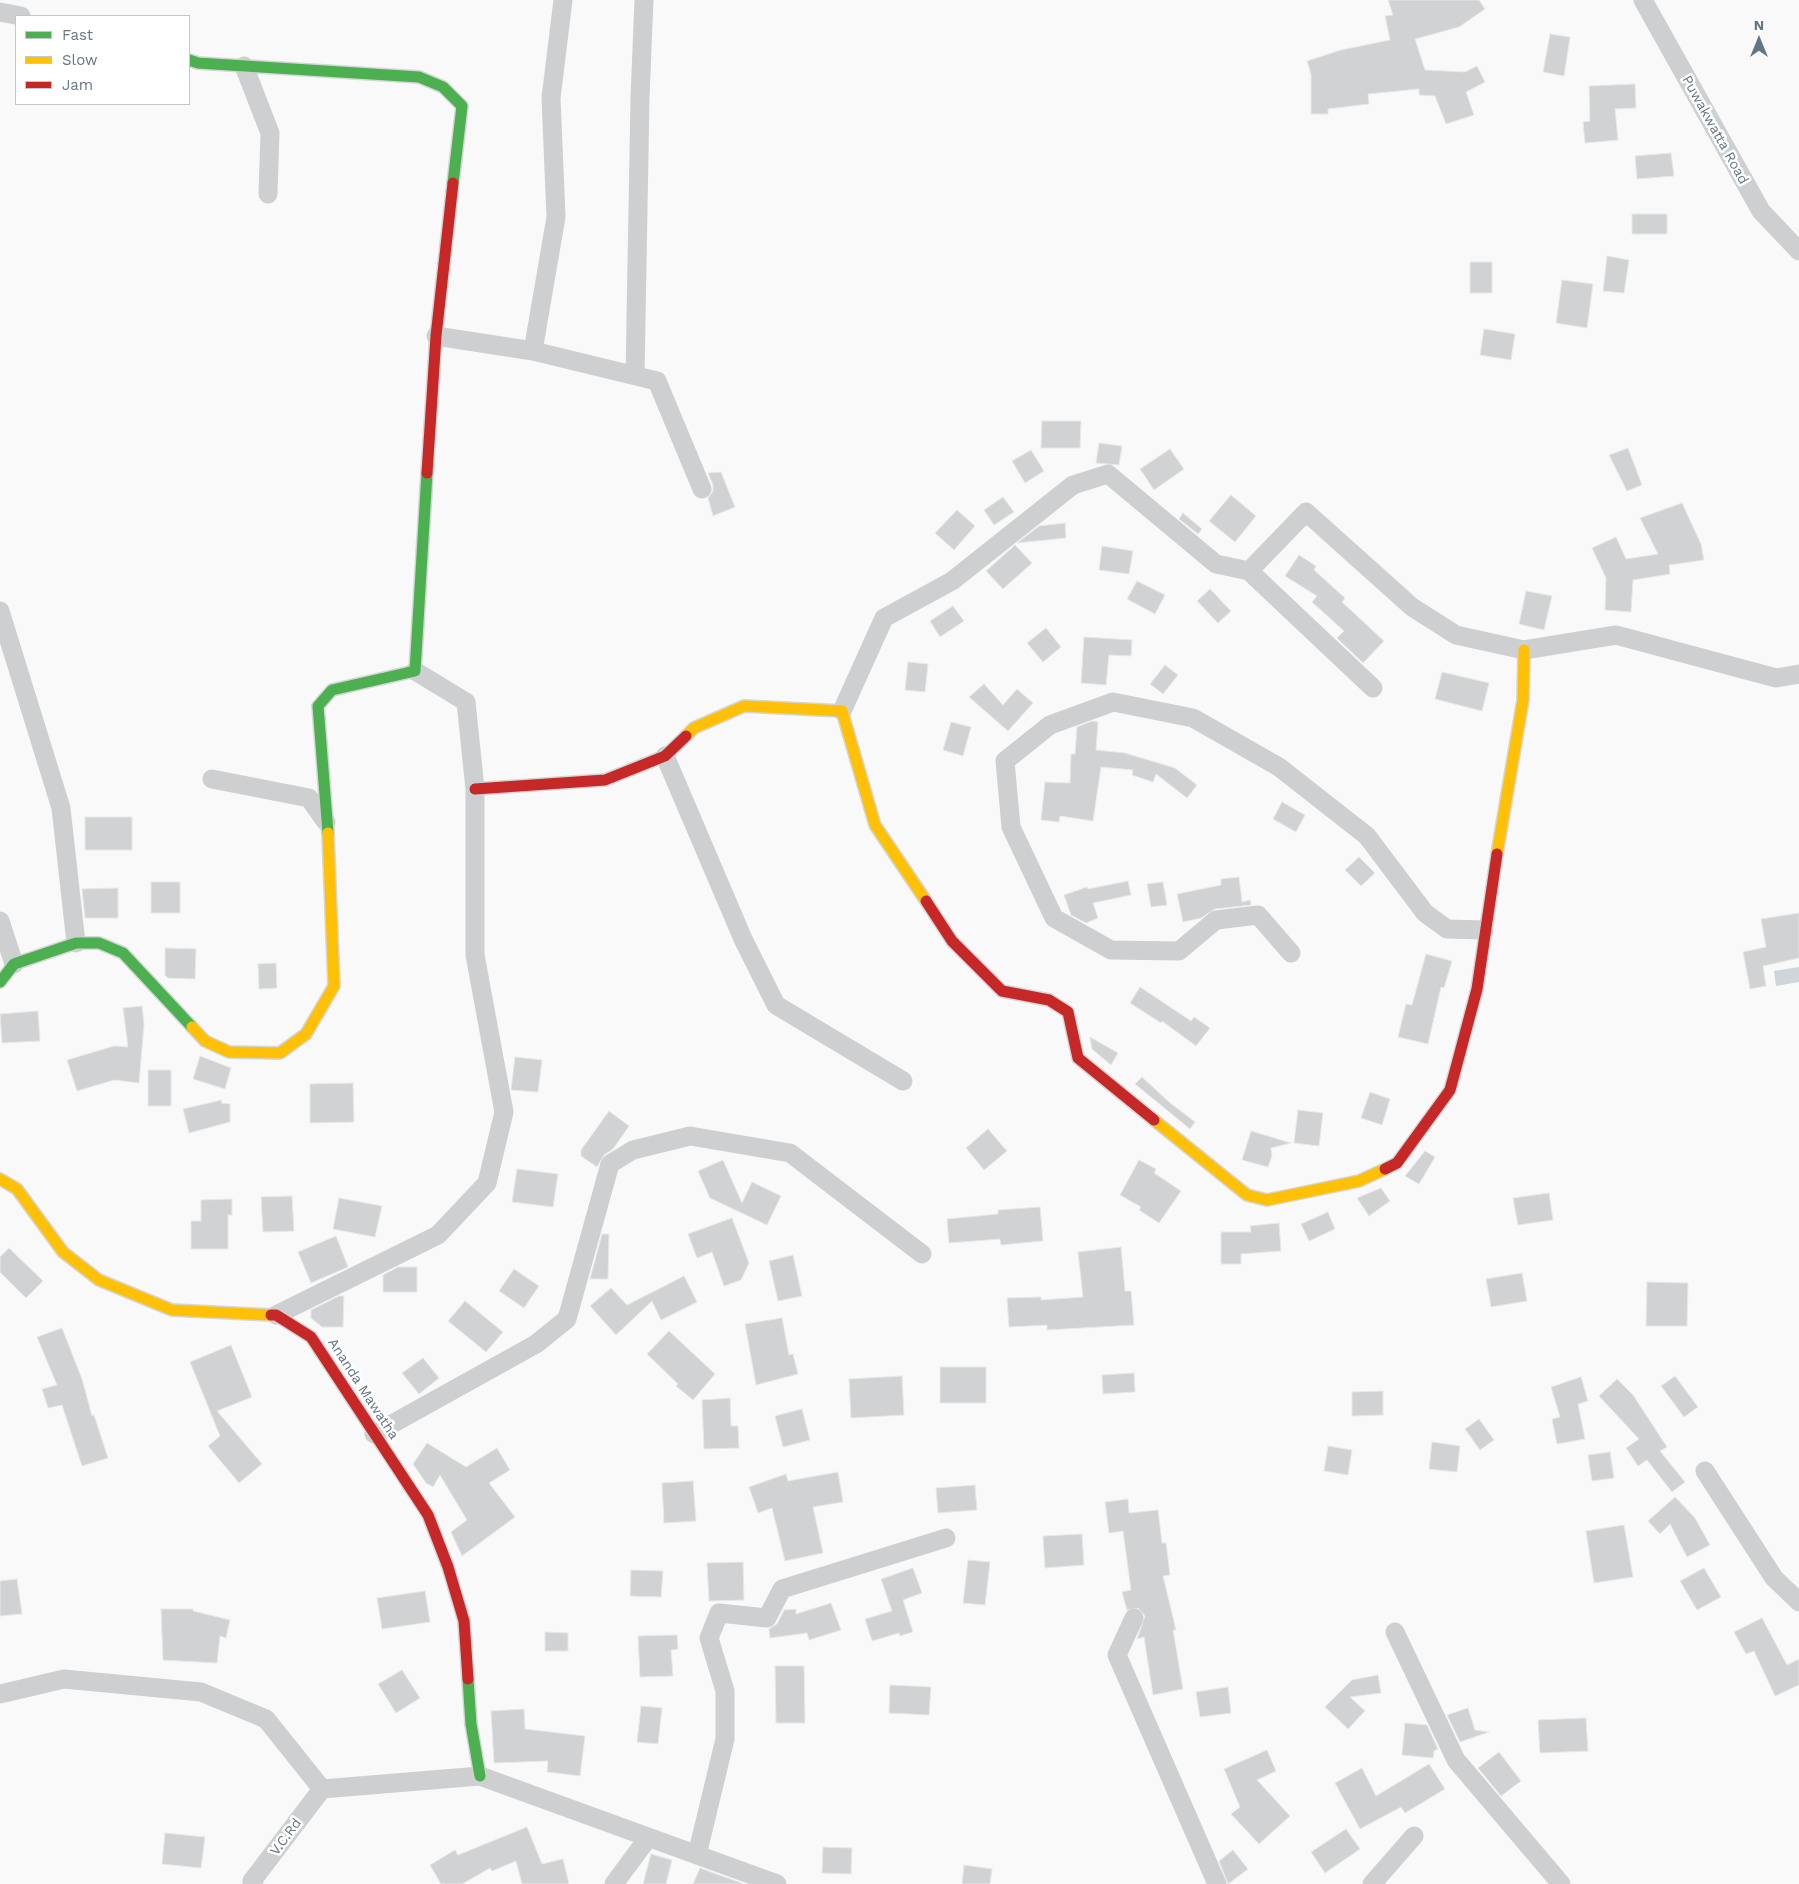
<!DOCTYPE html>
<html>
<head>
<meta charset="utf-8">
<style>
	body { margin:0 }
	#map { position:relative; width:1799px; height:1884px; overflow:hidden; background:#f9f9f9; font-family:"Work Sans",sans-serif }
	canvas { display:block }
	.legend { position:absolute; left:15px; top:15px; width:175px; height:90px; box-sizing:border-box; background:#fff; border:1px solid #c1c8cd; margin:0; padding:6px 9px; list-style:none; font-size:15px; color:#657683 }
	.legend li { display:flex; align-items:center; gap:10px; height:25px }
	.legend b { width:25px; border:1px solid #c1c8cd }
	.north { position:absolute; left:1734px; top:15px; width:50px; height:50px; -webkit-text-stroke:4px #fff; paint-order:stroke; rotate:0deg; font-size:14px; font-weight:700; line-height:20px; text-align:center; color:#657683 }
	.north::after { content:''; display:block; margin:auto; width:18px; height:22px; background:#657683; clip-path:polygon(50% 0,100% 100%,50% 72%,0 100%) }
</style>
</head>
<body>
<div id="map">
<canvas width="1799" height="1884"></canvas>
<ul class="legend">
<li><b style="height:6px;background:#4caf50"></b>Fast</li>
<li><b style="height:6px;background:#ffc107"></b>Slow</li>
<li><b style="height:6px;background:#c62828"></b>Jam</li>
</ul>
<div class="north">N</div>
</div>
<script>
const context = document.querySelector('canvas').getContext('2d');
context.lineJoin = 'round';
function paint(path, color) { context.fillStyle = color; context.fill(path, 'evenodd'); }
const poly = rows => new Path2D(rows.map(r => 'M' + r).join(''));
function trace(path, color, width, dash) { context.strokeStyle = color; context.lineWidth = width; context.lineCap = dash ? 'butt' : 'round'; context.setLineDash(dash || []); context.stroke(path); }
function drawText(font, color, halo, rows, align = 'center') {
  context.font = font + ' "Work Sans",sans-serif'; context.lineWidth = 5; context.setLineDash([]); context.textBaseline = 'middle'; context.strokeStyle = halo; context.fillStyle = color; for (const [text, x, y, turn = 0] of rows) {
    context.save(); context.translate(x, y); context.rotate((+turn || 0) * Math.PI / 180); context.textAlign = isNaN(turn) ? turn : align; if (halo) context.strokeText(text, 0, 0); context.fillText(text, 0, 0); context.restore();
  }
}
const water = poly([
	[1799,967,1799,982,1776,986,1774,971]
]);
const building = poly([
	[1388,0,1479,0,1485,9,1459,27,1415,39,1425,70,1465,72,1477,66,1485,82,1466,92,1474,115,1446,124,1435,96,1419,95,1419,89,1368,94,1369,104,1328,109,1328,114,1311,114,1311,74,1307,61,1341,50,1390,40,1385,16,1393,15,1388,0],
	[1550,34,1570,37,1564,76,1543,72,1550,34],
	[1635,84,1636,108,1615,109,1618,140,1585,143,1583,122,1590,121,1589,86,1635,84],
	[1671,153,1674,176,1637,179,1635,156,1671,153],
	[1632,214,1667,214,1667,234,1632,234,1632,214],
	[1607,256,1629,260,1624,293,1603,291,1607,256],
	[1470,262,1492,262,1492,293,1470,293,1470,262],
	[1562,280,1593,284,1587,328,1556,323,1562,280],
	[1484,329,1515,334,1511,360,1480,355,1484,329],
	[1042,421,1081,421,1080,448,1041,448,1042,421],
	[1099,443,1122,446,1119,465,1096,463,1099,443],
	[1628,448,1642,485,1627,491,1609,455,1628,448],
	[1170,449,1184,469,1154,490,1140,469,1170,449],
	[1031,450,1044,471,1025,483,1012,461,1031,450],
	[721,472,735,507,713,516,708,498,713,491,713,485,708,473,721,472],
	[1231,495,1256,516,1235,542,1209,521,1231,495],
	[1003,497,1014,512,994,525,984,510,1003,497],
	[1682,503,1701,544,1704,560,1669,565,1670,574,1633,580,1631,612,1605,610,1606,578,1592,548,1616,537,1626,559,1658,554,1640,518,1682,503],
	[957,510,975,526,954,550,935,533,957,510],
	[1183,513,1202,529,1198,534,1179,519,1183,513],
	[1065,523,1066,538,1017,543,1039,526,1065,523],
	[1015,545,1032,563,1003,589,986,571,1015,545],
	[1102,546,1133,551,1129,574,1099,570,1102,546],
	[1299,555,1316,566,1314,570,1345,598,1342,602,1384,641,1363,663,1337,638,1344,631,1312,602,1317,596,1285,576,1299,555],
	[1137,581,1165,595,1155,614,1127,599,1137,581],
	[1210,589,1231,611,1218,623,1197,601,1210,589],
	[1526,591,1552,596,1544,630,1519,624,1526,591],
	[953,606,964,621,940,637,930,621,953,606],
	[1046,628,1061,647,1043,662,1027,643,1046,628],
	[1084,637,1132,640,1131,656,1109,655,1106,685,1081,683,1084,637],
	[908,662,928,664,925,692,905,690,908,662],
	[1165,665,1178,675,1163,694,1150,684,1165,665],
	[1442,672,1489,683,1482,711,1435,699,1442,672],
	[984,684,1003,705,1017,689,1033,703,1008,731,969,697,984,684],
	[1092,721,1098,722,1096,750,1125,753,1175,768,1197,785,1187,798,1156,774,1153,782,1132,775,1133,770,1101,767,1093,821,1060,816,1059,822,1041,820,1045,782,1070,783,1071,754,1075,754,1077,727,1092,721],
	[951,722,971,727,963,756,943,750,951,722],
	[1282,802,1305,815,1296,832,1273,819,1282,802],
	[85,817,132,817,132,850,85,850,85,817],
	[1359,857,1375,873,1361,886,1345,870,1359,857],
	[1239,877,1242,902,1250,900,1251,905,1215,909,1201,918,1183,922,1177,894,1221,885,1221,879,1239,877],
	[1128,881,1131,895,1093,903,1098,918,1086,923,1071,915,1064,895,1087,887,1088,889,1128,881],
	[151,882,180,882,180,913,151,913,151,882],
	[1163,882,1167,905,1151,907,1147,884,1163,882],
	[118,888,118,918,85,918,82,889,118,888],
	[1799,913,1799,958,1763,966,1766,986,1750,989,1743,952,1766,947,1761,919,1799,913],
	[165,948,196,949,195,979,168,978,165,975,165,948],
	[1426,954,1452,961,1444,988,1441,987,1428,1044,1398,1037,1406,1004,1412,1005,1426,954],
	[276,963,277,988,259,989,258,964,276,963],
	[1140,987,1191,1021,1194,1017,1210,1028,1196,1046,1162,1021,1161,1023,1130,1003,1140,987],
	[142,1006,144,1024,139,1083,114,1080,77,1091,67,1060,114,1046,128,1047,123,1008,142,1006],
	[38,1011,40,1041,2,1043,0,1014,38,1011],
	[1090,1037,1118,1053,1111,1065,1092,1049,1090,1037],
	[200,1056,231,1068,225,1089,193,1079,200,1056],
	[515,1057,542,1060,538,1092,511,1090,515,1057],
	[148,1070,171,1070,171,1106,148,1106,148,1070],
	[1142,1077,1169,1102,1195,1122,1190,1129,1135,1084,1142,1077],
	[353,1083,354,1122,310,1123,310,1084,353,1083],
	[1370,1092,1390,1099,1382,1125,1361,1118,1370,1092],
	[222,1100,221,1103,230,1104,230,1122,189,1133,183,1109,222,1100],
	[1298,1110,1323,1113,1319,1146,1294,1143,1298,1110],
	[609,1111,629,1126,613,1149,604,1155,597,1167,581,1156,581,1150,609,1111],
	[988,1129,1007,1151,984,1170,966,1148,988,1129],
	[1251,1131,1291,1143,1271,1148,1272,1156,1268,1167,1242,1160,1251,1131],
	[1425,1151,1435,1157,1419,1184,1405,1176,1425,1151],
	[723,1160,742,1203,752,1182,781,1196,767,1225,710,1198,698,1171,723,1160],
	[1139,1160,1156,1169,1154,1173,1181,1191,1159,1223,1139,1210,1141,1207,1120,1195,1139,1160],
	[517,1169,558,1174,553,1207,512,1202,517,1169],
	[1381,1188,1390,1201,1369,1216,1357,1198,1381,1188],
	[1549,1193,1553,1220,1518,1225,1513,1198,1549,1193],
	[292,1196,294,1231,263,1232,261,1197,292,1196],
	[339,1198,382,1206,375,1237,333,1229,339,1198],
	[232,1199,232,1215,228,1215,228,1249,191,1249,191,1221,201,1221,201,1200,232,1199],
	[1040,1207,1043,1241,1001,1245,1000,1239,949,1243,947,1219,998,1214,998,1210,1040,1207],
	[1328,1212,1335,1229,1309,1241,1301,1224,1328,1212],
	[732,1218,749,1263,741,1280,724,1286,712,1252,697,1258,688,1234,732,1218],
	[1279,1223,1281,1251,1241,1254,1241,1264,1221,1264,1221,1232,1251,1232,1250,1226,1279,1223],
	[602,1234,609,1234,608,1279,590,1279,602,1234],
	[336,1236,348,1267,311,1283,298,1252,336,1236],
	[1121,1247,1125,1291,1131,1291,1134,1325,1047,1330,1047,1325,1009,1327,1007,1298,1041,1297,1041,1300,1083,1297,1078,1252,1121,1247],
	[9,1248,43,1281,26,1298,0,1272,0,1257,9,1248],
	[793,1255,802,1296,778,1301,769,1261,793,1255],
	[398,1267,417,1267,417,1292,383,1292,383,1275,398,1267],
	[514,1269,539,1286,524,1308,499,1291,514,1269],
	[1522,1273,1527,1301,1491,1307,1486,1279,1522,1273],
	[684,1276,697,1302,661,1320,652,1301,616,1335,590,1306,611,1288,627,1305,684,1276],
	[1647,1282,1688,1283,1687,1326,1646,1326,1647,1282],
	[339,1296,344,1296,343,1327,322,1327,311,1318,311,1310,339,1296],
	[465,1301,503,1332,486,1352,448,1321,465,1301],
	[782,1318,789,1355,793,1354,798,1374,756,1385,745,1324,782,1318],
	[62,1328,82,1379,92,1416,94,1415,108,1458,82,1466,62,1405,48,1408,42,1389,57,1385,37,1337,62,1328],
	[669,1331,715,1374,693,1400,676,1386,678,1384,647,1354,669,1331],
	[231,1345,252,1397,217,1411,262,1464,239,1483,208,1446,220,1436,190,1362,231,1345],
	[423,1358,439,1378,419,1394,402,1373,423,1358],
	[940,1367,986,1367,986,1403,940,1403,940,1367],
	[1134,1373,1135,1392,1103,1394,1102,1375,1134,1373],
	[902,1376,904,1415,851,1418,849,1379,902,1376],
	[1675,1376,1698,1407,1684,1417,1661,1386,1675,1376],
	[1581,1377,1588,1401,1578,1404,1585,1439,1557,1444,1552,1419,1560,1417,1551,1387,1581,1377],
	[1617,1379,1633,1395,1667,1447,1660,1451,1685,1482,1672,1492,1647,1460,1638,1466,1626,1448,1639,1439,1599,1396,1617,1379],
	[1383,1391,1383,1415,1352,1416,1352,1392,1383,1391],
	[730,1398,731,1426,738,1426,739,1448,704,1449,702,1400,730,1398],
	[802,1409,810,1440,783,1447,775,1416,802,1409],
	[1479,1419,1494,1440,1480,1450,1465,1429,1479,1419],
	[1432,1442,1460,1446,1457,1472,1429,1469,1432,1442],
	[427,1443,466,1467,497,1448,510,1470,489,1483,515,1517,462,1556,451,1532,467,1520,440,1475,433,1487,426,1483,413,1464,427,1443],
	[1328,1446,1352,1450,1348,1475,1324,1471,1328,1446],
	[1610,1452,1614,1478,1592,1481,1588,1455,1610,1452],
	[838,1472,843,1502,813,1507,823,1553,785,1561,772,1508,758,1513,749,1487,786,1474,788,1481,838,1472],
	[693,1481,696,1521,664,1523,662,1483,693,1481],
	[975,1485,977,1510,938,1513,936,1488,975,1485],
	[1675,1497,1695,1518,1710,1545,1687,1557,1670,1524,1660,1534,1648,1521,1675,1497],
	[1128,1499,1129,1513,1158,1510,1162,1543,1166,1543,1170,1575,1163,1576,1176,1630,1173,1630,1183,1689,1153,1695,1144,1637,1137,1639,1145,1616,1138,1608,1127,1610,1122,1592,1131,1590,1123,1531,1109,1533,1105,1502,1128,1499],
	[1624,1525,1633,1577,1594,1583,1586,1531,1624,1525],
	[1082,1534,1084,1565,1045,1568,1043,1536,1082,1534],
	[968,1560,990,1562,985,1605,963,1603,968,1560],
	[743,1562,744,1600,709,1601,707,1563,743,1562],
	[913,1568,922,1593,903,1600,913,1632,900,1636,899,1633,872,1641,865,1619,892,1611,881,1579,913,1568],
	[1704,1568,1721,1597,1697,1610,1680,1581,1704,1568],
	[631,1570,663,1571,661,1597,630,1596,631,1570],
	[17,1579,22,1614,0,1616,0,1581,17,1579],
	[425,1591,430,1622,382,1629,377,1598,425,1591],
	[831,1603,841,1630,809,1640,807,1633,770,1638,769,1629,777,1624,784,1610,796,1609,796,1614,831,1603],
	[161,1609,193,1609,193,1611,230,1620,226,1638,220,1636,217,1663,163,1660,161,1609],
	[1762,1618,1787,1665,1799,1659,1799,1685,1775,1696,1754,1651,1746,1654,1734,1632,1762,1618],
	[545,1632,568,1633,568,1651,545,1651,545,1632],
	[677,1635,678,1649,671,1650,673,1676,640,1677,638,1636,677,1635],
	[775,1666,804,1666,805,1723,776,1723,775,1666],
	[402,1670,420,1698,396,1713,378,1684,402,1670],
	[1378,1675,1381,1693,1350,1697,1365,1711,1348,1729,1325,1707,1352,1680,1378,1675],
	[890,1685,931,1687,929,1715,889,1713,890,1685],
	[1228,1687,1231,1713,1200,1717,1196,1692,1228,1687],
	[641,1706,662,1708,658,1744,637,1742,641,1706],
	[1468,1708,1475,1730,1489,1732,1460,1742,1447,1715,1468,1708],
	[524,1709,525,1729,585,1736,580,1776,547,1772,548,1761,494,1763,491,1711,524,1709],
	[1586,1718,1588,1751,1540,1753,1538,1720,1586,1718],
	[1405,1723,1427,1725,1438,1749,1434,1751,1433,1758,1402,1755,1405,1723],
	[1267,1750,1276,1771,1257,1780,1290,1816,1259,1844,1231,1814,1240,1807,1224,1769,1267,1750],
	[1499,1752,1521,1781,1501,1796,1478,1768,1499,1752],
	[1429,1764,1445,1789,1405,1813,1401,1807,1360,1829,1335,1783,1362,1768,1376,1796,1429,1764],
	[527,1827,542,1864,563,1859,569,1884,522,1884,516,1861,492,1871,490,1868,462,1884,441,1884,430,1865,455,1850,458,1855,527,1827],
	[1346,1829,1360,1849,1325,1873,1311,1852,1346,1829],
	[165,1833,205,1837,201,1868,162,1864,165,1833],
	[823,1847,852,1848,851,1874,822,1873,823,1847],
	[1233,1850,1248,1869,1228,1884,1219,1861,1233,1850],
	[651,1854,672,1860,666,1884,643,1884,651,1854],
	[964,1865,992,1869,990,1884,962,1884,964,1865],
	[700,1868,744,1884,693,1884,700,1868]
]);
const street = poly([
	[1643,0,1761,211,1799,251],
	[0,12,21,16],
	[244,66,270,133,268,194],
	[436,336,533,351,556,217,551,98,563,0],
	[533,351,657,381,702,489],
	[635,375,640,98,644,0],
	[1249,571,1373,688],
	[0,611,61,808,76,943],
	[842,711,884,618,952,581,1073,485,1108,474,1216,564,1249,571,1306,512,1412,607,1456,635,1524,650,1616,635,1776,678,1799,674],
	[665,756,743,939,776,1005,903,1081],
	[212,779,309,798,326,822],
	[0,921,14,964],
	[1291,953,1258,915,1216,920,1179,951,1111,950,1054,918,1011,827,1005,761,1050,725,1113,702,1193,718,1279,767,1367,836,1425,913,1447,929,1484,930],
	[276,1315,438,1235,487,1183,504,1112,475,955,475,789,466,702,415,671],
	[374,1434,536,1344,567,1319,610,1164,633,1150,690,1136,790,1153,922,1254],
	[1705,1471,1774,1578,1799,1602],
	[1134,1618,1117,1655,1217,1884],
	[1395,1632,1456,1760,1561,1884],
	[0,1694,64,1679,201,1692,266,1719,322,1789,480,1776,777,1884],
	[697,1855,725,1739,725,1691,709,1638,719,1613,767,1618,782,1589,946,1538],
	[254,1884,252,1881,322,1789],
	[614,1884,648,1838],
	[1372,1884,1414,1836]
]);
const fast = poly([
	[189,60,198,63,419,77,443,87,462,106,453,183],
	[328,833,318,706,332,690,415,671,427,473],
	[0,982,14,964,76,943,99,943,123,953,192,1027],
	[468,1679,471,1724,480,1776]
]);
const slow = poly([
	[686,736,694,728,744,706,842,711,875,825,926,901],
	[1497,854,1523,700,1524,650],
	[192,1027,205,1041,229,1052,280,1053,306,1034,334,986,328,833],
	[1154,1120,1247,1195,1267,1200,1359,1181,1385,1169],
	[0,1179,17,1189,63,1252,99,1280,172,1310,271,1315]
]);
const jam = poly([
	[427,473,436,336,453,183],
	[475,789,605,780,665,756,686,736],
	[926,901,952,941,1002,991,1049,1000,1068,1012,1078,1058,1154,1120],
	[1385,1169,1397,1163,1450,1090,1477,989,1497,854],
	[271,1315,276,1315,311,1337,428,1515,448,1567,464,1621,468,1679]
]);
const streetNames = [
	["Puwakwatta Road",1715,130,61],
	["Ananda Mawatha",363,1389,57],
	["V.C.Rd",286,1837,-53]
];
paint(water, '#ced6d9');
paint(building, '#d0d2d3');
trace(building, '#e8e8e8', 1);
trace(fast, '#d5d6d7', 14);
trace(slow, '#d5d6d7', 14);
trace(jam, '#d5d6d7', 14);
trace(street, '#cecfd0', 19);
trace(fast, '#4caf50', 11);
trace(slow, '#ffc107', 11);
trace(jam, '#c62828', 11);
drawText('14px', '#657683', '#fff', streetNames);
</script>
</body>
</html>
